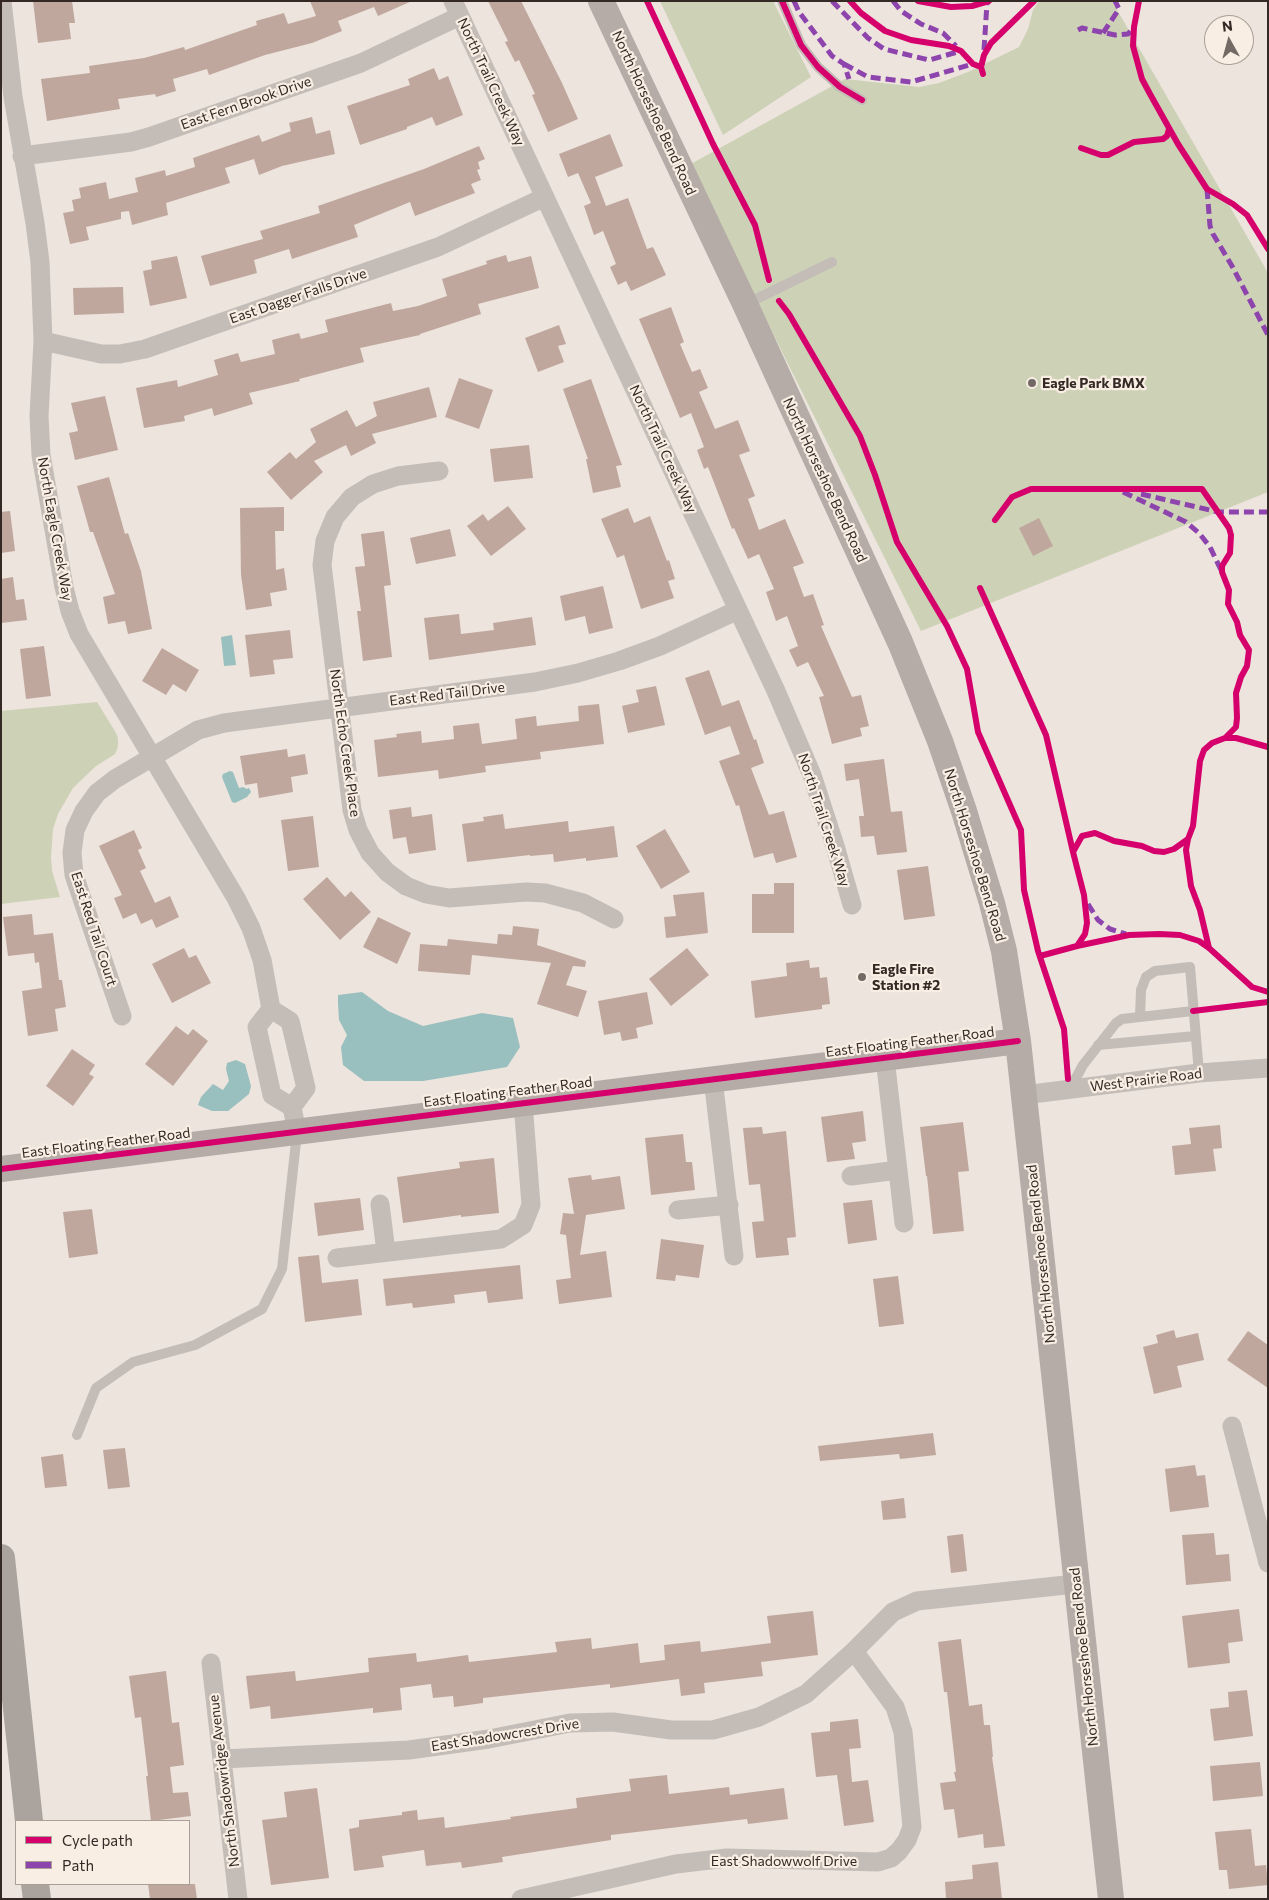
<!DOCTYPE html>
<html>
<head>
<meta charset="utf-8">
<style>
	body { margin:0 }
	#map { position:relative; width:1269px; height:1900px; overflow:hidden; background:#ece4dd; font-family:Commissioner,sans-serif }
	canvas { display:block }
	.frame { position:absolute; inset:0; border:2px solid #342925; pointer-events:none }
	.legend { position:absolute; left:15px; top:1820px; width:175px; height:65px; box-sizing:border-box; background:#f9eee3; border:1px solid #aa9f97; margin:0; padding:6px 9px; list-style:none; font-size:15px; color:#342925 }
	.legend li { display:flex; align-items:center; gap:10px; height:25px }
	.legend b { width:25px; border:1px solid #aa9f97 }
	.north { position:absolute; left:1204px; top:15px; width:50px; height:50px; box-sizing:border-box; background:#f9eee3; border:1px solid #aa9f97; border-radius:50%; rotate:353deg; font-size:14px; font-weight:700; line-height:20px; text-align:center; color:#342925 }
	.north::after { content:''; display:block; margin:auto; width:18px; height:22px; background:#746a65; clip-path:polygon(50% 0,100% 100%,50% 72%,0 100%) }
</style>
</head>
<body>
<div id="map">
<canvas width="1269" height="1900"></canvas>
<div class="frame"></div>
<ul class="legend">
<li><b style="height:6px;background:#d6006c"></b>Cycle path</li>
<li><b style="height:6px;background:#8e44ad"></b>Path</li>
</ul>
<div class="north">N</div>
</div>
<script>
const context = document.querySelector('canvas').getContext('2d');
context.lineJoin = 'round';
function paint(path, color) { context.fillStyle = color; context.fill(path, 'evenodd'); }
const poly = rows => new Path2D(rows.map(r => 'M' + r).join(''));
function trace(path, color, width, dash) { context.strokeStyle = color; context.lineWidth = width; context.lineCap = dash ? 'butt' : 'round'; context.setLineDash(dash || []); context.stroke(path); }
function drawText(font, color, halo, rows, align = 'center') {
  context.font = font + ' Commissioner,sans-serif'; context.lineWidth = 4.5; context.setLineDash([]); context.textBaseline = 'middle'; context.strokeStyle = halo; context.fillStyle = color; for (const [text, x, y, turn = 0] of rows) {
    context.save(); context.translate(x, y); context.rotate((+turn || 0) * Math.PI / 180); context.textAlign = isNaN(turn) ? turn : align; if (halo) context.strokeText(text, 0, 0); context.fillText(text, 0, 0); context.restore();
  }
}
const green = poly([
	[660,1,773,1,811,77,723,135],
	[1039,1,1112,1,1268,273,1268,492,921,631,689,165,845,79,919,87,939,83,968,72,1019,47,1028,29,1033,10],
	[97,702,116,733,118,738,118,747,115,754,96,766,73,788,58,814,53,829,51,857,52,871,60,897,1,904,1,711]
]);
const water = poly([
	[232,635,236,665,224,666,221,637],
	[230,771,233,772,239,788,243,787,247,789,249,788,251,792,247,797,235,803,232,802,222,777,223,774],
	[362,992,388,1011,423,1026,482,1013,513,1018,520,1047,507,1067,423,1081,364,1081,343,1065,341,1047,347,1035,339,1020,338,1003,338,995],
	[236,1060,245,1064,251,1086,249,1094,228,1111,212,1111,198,1105,201,1097,213,1084,223,1090,229,1081,226,1069,227,1063]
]);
const building = poly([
	[33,1,72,1,75,23,69,23,71,39,38,43],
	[310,1,412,1,378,16,374,7,338,21,342,31,312,43,265,55,209,75,207,69,173,79,176,91,156,97,155,94,118,99,120,109,47,121,41,79,90,73,89,66,144,58,184,47,185,50,257,25,256,21,284,13,288,24,316,16],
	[488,1,521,1,562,83,578,119,548,132,532,95,535,94,519,60,515,62,505,42,508,41],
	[434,68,439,80,448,76,463,115,436,126,432,117,407,127,407,129,360,145,347,106,410,85,408,79],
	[312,117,316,134,330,130,335,154,282,166,259,175,254,159,225,168,230,183,166,203,168,215,132,225,129,211,121,212,121,219,86,227,89,240,70,244,63,213,74,211,72,200,81,198,79,188,106,182,109,199,138,192,135,178,165,170,166,176,195,167,193,158,259,135,262,142,291,131,289,123],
	[610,134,623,166,595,177,606,206,628,198,647,249,653,247,666,275,631,291,626,281,618,285,610,267,616,264,603,231,594,235,584,206,591,203,578,173,568,177,559,154],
	[479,146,485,159,478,162,480,169,477,170,481,180,471,184,475,193,415,216,410,202,354,225,358,237,292,259,289,249,254,260,257,273,210,286,201,256,263,239,260,231,320,213,318,206,424,169],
	[506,255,508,262,531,256,539,288,478,304,481,314,420,334,420,335,360,348,364,362,299,379,300,381,249,393,253,404,214,416,212,408,184,416,185,421,144,428,136,388,177,380,178,387,218,375,214,360,238,353,241,362,275,354,272,340,299,333,301,339,328,332,325,320,391,303,393,311,418,306,447,296,442,279,487,264,486,261],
	[177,256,187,298,150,306,143,271,152,269,151,261],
	[123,287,124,313,74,315,73,288],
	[671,307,684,342,680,344,692,372,700,369,708,388,699,392,715,429,738,420,750,451,739,455,755,496,748,499,759,530,785,519,804,563,793,567,804,597,813,594,824,625,821,626,852,697,861,695,869,726,860,728,862,736,832,744,819,697,824,696,808,662,797,667,789,650,798,646,787,616,776,621,766,592,774,589,759,554,748,559,734,528,732,529,708,467,704,469,697,450,704,447,691,413,680,418,639,319],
	[559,325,566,344,558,346,564,362,538,372,525,338],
	[459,378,493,390,479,429,445,417],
	[591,379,622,465,616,466,621,487,593,493,586,459,588,459,563,389],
	[429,387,437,417,372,434,376,443,351,456,346,445,314,461,323,472,291,500,267,472,290,452,296,459,316,442,310,429,347,410,356,427,377,416,373,402],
	[105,396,118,450,75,460,69,433,78,431,71,403],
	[529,445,533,478,494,482,490,449],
	[109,477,125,534,128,533,141,571,152,629,128,634,125,621,108,624,103,597,115,594,93,532,90,532,77,486],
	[508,506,526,529,491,556,467,526,483,514,488,521],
	[284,507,284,531,275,531,276,570,284,568,287,590,270,593,272,606,246,610,241,575,240,508],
	[628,508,634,523,650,516,667,561,669,560,675,579,668,581,674,598,641,609,624,555,617,558,601,519],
	[10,511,15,551,1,553,1,512],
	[1039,518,1053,546,1033,556,1019,528],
	[450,529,456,556,416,564,410,538],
	[384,531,391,585,384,586,392,657,363,661,357,611,361,611,355,567,365,566,361,534],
	[13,577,16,600,24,599,27,620,1,623,1,579],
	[603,586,613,628,589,634,585,616,565,621,560,596],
	[459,614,461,634,494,630,493,623,532,617,536,645,429,660,424,618],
	[290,630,293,658,273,660,275,674,250,677,245,635],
	[44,646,51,696,26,699,20,649],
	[162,648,199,670,186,692,173,684,166,695,142,681],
	[709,670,722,706,739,700,754,740,756,739,764,763,751,768,769,815,784,811,797,857,776,863,773,853,754,858,739,805,736,806,719,761,740,754,730,726,705,735,685,678],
	[656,686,665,725,628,733,622,706,639,702,636,690],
	[599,704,604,744,540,752,541,759,485,766,486,772,439,779,438,770,378,777,374,740,397,737,396,734,421,731,422,743,454,739,453,726,479,723,482,744,517,739,515,719,536,716,537,726,579,721,578,706],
	[287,749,288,757,305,754,308,774,291,777,293,792,259,798,257,783,245,785,240,756],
	[884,759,891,812,902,811,907,852,877,855,874,836,861,837,859,816,864,816,859,779,846,781,844,764],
	[411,807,412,817,432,814,436,850,409,854,406,837,393,839,389,810],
	[503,814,505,829,568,821,569,832,614,826,618,857,586,861,586,858,554,862,553,854,530,856,530,855,467,862,462,824,484,821,483,817],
	[313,816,319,867,288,871,281,820],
	[665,829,690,872,661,889,636,846],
	[134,830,142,848,138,850,146,868,140,871,155,903,170,896,179,917,156,928,152,919,141,924,136,913,123,919,114,898,122,895,99,846],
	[928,866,935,916,904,920,897,870],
	[327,877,345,897,351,891,371,912,340,940,303,899],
	[774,883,794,883,794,933,752,933,752,894,774,894],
	[704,892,708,933,666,938,664,917,676,916,673,895],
	[32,914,34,935,53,933,59,980,62,980,66,1007,55,1009,58,1031,28,1036,22,991,42,988,39,962,35,963,34,953,8,956,3,917],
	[378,917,411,933,397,964,363,947],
	[513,926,539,929,537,945,586,961,585,967,573,966,566,985,587,991,578,1017,537,1004,551,963,472,955,470,975,418,971,420,944,447,946,448,939,497,944,498,934,512,935],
	[184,948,189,958,196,955,211,983,172,1003,152,964],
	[687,948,709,975,671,1006,649,979],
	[809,960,810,968,819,967,820,978,827,977,830,1004,822,1005,822,1009,755,1018,751,981,787,976,786,963],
	[647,992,653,1024,636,1028,638,1038,622,1041,620,1032,604,1035,598,1001],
	[176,1026,188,1035,193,1029,208,1041,173,1086,145,1064],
	[72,1049,95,1065,89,1074,94,1077,73,1106,46,1086],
	[863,1111,866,1141,852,1143,855,1159,827,1162,821,1117],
	[963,1122,969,1171,958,1172,964,1231,933,1234,927,1176,926,1176,920,1127],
	[1220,1125,1222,1148,1213,1149,1216,1171,1175,1175,1172,1146,1191,1144,1189,1128],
	[762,1127,763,1134,786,1131,796,1237,787,1238,789,1255,756,1258,752,1222,764,1221,760,1184,749,1185,743,1128],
	[683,1134,686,1162,692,1162,695,1190,651,1195,645,1138],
	[494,1158,499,1213,461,1217,461,1215,403,1223,397,1177,460,1168,459,1162],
	[591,1175,592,1180,620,1176,625,1209,586,1215,580,1255,606,1251,612,1297,559,1304,556,1280,571,1278,566,1235,560,1234,563,1213,574,1214,568,1178],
	[360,1198,364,1230,318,1236,314,1203],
	[872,1200,877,1240,848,1244,843,1203],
	[92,1209,98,1254,69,1258,63,1212],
	[661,1239,704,1245,699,1278,676,1275,675,1281,656,1279],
	[319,1255,322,1283,358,1279,362,1315,305,1322,298,1257],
	[520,1265,523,1299,488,1303,486,1291,454,1295,455,1303,413,1308,412,1303,386,1306,383,1279],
	[898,1276,904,1324,879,1327,873,1279],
	[1174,1330,1176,1338,1198,1333,1204,1360,1177,1366,1182,1387,1154,1394,1143,1347,1158,1343,1156,1335],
	[1248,1331,1268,1345,1268,1388,1227,1360],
	[933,1433,936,1455,900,1459,899,1454,820,1461,818,1446],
	[125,1448,130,1487,108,1489,103,1450],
	[63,1454,67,1486,45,1488,41,1457],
	[1195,1465,1197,1476,1205,1475,1209,1507,1170,1512,1165,1469],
	[904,1498,906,1518,883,1520,881,1501],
	[1214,1533,1216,1555,1229,1554,1231,1581,1186,1585,1182,1535],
	[963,1534,967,1571,951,1573,947,1536],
	[1239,1609,1243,1641,1228,1643,1230,1663,1188,1668,1182,1616],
	[813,1611,818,1655,761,1662,763,1676,704,1683,705,1693,681,1696,679,1679,610,1688,610,1684,483,1698,483,1703,454,1707,453,1696,433,1698,431,1684,400,1688,402,1710,373,1713,373,1708,271,1719,270,1706,250,1709,246,1676,295,1671,296,1681,369,1672,368,1658,416,1653,417,1662,468,1655,469,1662,557,1652,555,1642,591,1638,592,1649,638,1643,640,1663,665,1660,664,1645,700,1641,701,1652,771,1643,767,1616],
	[961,1639,969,1706,982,1704,984,1725,990,1725,993,1757,992,1757,1005,1846,984,1848,983,1834,958,1838,954,1809,944,1810,940,1783,956,1781,954,1772,956,1772,947,1692,944,1692,938,1642],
	[166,1671,172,1723,179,1722,184,1765,170,1767,173,1793,188,1792,191,1816,151,1821,146,1776,148,1776,141,1717,135,1718,129,1676],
	[1247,1690,1253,1736,1214,1741,1210,1709,1229,1707,1228,1692],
	[858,1719,861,1748,849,1749,852,1782,868,1780,874,1822,844,1826,837,1775,816,1777,811,1733,830,1731,830,1722],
	[1260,1762,1263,1796,1213,1801,1210,1766],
	[667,1775,669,1794,729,1787,730,1795,784,1788,788,1819,748,1824,747,1819,611,1835,611,1840,502,1857,503,1862,462,1868,461,1862,426,1866,424,1850,382,1856,384,1867,354,1871,349,1829,359,1827,359,1820,402,1815,402,1812,417,1810,418,1820,444,1817,445,1828,511,1819,510,1817,577,1808,576,1798,631,1791,629,1779],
	[317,1788,329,1878,271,1885,262,1820,287,1817,284,1792],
	[1251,1829,1255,1866,1266,1865,1268,1885,1229,1889,1227,1870,1219,1870,1215,1832],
	[998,1862,1002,1899,946,1899,945,1882,973,1879,972,1865],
	[148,1884,195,1884,197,1899,150,1899]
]);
const lane = poly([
	[782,1,801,45,818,67,840,87,862,100],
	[746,304,832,262],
	[1140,1017,1141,990,1146,977,1155,971,1190,967,1199,1073],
	[1098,1045,1195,1036],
	[1070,1089,1083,1065,1116,1023,1122,1019,1193,1011],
	[77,1435,96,1388,133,1362,195,1345,262,1309,282,1269,297,1133]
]);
const street = poly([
	[2,1,13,97,35,223,40,262,43,341,39,416,41,455,64,587,70,611,79,634,236,898,251,928,262,960,271,1009],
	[453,1,776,691,812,775,836,849,852,905],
	[22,156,131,142,149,137,361,63,460,16],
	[43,341,101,354,120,354,145,349,438,247,545,197],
	[439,471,398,476,373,484,352,497,335,517,325,541,322,565,352,810,358,830,370,853,387,872,406,886,426,894,449,898,526,892,545,893,583,903,614,919],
	[122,1016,74,875,72,853,75,830,84,811,97,793,115,779,198,730,224,723,535,682,578,673,619,661,660,646,738,610],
	[885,1058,904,1223],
	[713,1079,734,1256],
	[1024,1095,1199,1073,1268,1068],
	[292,1107,272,1095,257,1027,271,1009,290,1021,306,1088,292,1107,297,1132],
	[851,1176,898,1170],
	[380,1204,386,1252],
	[678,1210,729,1205],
	[337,1258,501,1239,523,1225,531,1205,523,1103],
	[1232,1426,1268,1563],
	[211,1663,238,1899],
	[222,1759,409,1750,489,1739,570,1723,613,1722,671,1730,713,1730,759,1717,806,1694,854,1651,893,1612,917,1601,1075,1584],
	[521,1899,676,1864,727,1858,878,1862,891,1858,899,1851,907,1840,912,1827,903,1732,895,1707,854,1651]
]);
const secondary = poly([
	[601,1,745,304,900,642,940,741,964,811,992,903,1004,951,1018,1041,1111,1899],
	[1,1169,1018,1041]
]);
const highway = poly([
	[1,1558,29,1821],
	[35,1884,37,1899]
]);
const quiet = poly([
	[794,1,799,12,832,56,844,64,849,79],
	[832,1,868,38,884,49,929,60,961,51],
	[893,1,901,11,921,24,943,33,956,46],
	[1078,30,1082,28,1115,35,1128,34,1134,27],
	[1103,33,1119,9,1115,1],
	[984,50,987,3],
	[844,64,868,77,911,82,973,64],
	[1207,189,1210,226,1213,234,1232,266,1268,335],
	[1123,492,1186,522,1199,533,1210,547,1221,570],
	[1141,494,1218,512,1268,512],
	[1088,904,1098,920,1110,929,1126,934]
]);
const cycleway = poly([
	[647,1,713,144,755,225,769,280],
	[782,1,801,45,818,67,840,87,862,100],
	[850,1,861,13,885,31,911,40,949,46,961,51,973,64,981,67],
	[918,1,951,7,972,6,989,1],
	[1139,1,1134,27,1133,46,1142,79,1150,94,1178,144,1207,189,1233,204,1247,215,1268,249],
	[983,74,981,67,984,55,991,43,1034,1],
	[1081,148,1101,155,1108,155,1134,142,1163,139,1167,136,1169,129],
	[779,301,789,314,860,436,875,475,897,542,947,626,967,669,978,732,1021,830,1024,890,1038,951,1064,1029,1068,1079],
	[995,520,1012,497,1031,489,1202,489,1229,528,1231,535,1230,553,1222,566,1222,572,1229,590,1228,604,1237,622,1240,635,1249,650,1247,666,1241,677,1236,693,1237,718,1236,727,1225,738],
	[980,588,1046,735,1073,852],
	[1188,839,1186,850,1191,886,1200,910,1209,948],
	[1077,946,1129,935,1159,934,1180,935,1199,941,1209,948,1252,987,1268,992],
	[1040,956,1077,946,1085,934,1087,923,1084,895,1073,852,1082,836,1095,833,1114,841,1142,846,1154,851,1164,852,1174,849,1188,839,1193,826,1200,761,1204,750,1212,743,1225,738,1236,738,1268,747],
	[1193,1011,1268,1002],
	[1,1169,1018,1041]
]);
const markers = [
	[1032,383,5,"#746a65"],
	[862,977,5,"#746a65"]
];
const streetNames = [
	["North Trail Creek Way",491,82,65],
	["East Fern Brook Drive",246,103,-19],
	["North Horseshoe Bend Road",654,113,65],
	["East Dagger Falls Drive",298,296,-19],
	["North Trail Creek Way",663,449,65],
	["North Horseshoe Bend Road",825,480,65],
	["North Eagle Creek Way",55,529,80],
	["East Red Tail Drive",447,694,-7],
	["North Echo Creek Place",345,743,82],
	["North Trail Creek Way",824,820,72],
	["North Horseshoe Bend Road",975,855,73],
	["East Red Tail Court",94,929,72],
	["East Floating Feather Road",910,1042,-7],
	["West Prairie Road",1146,1080,-7],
	["East Floating Feather Road",508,1092,-7],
	["East Floating Feather Road",106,1143,-7],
	["North Horseshoe Bend Road",1041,1254,-96],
	["North Horseshoe Bend Road",1084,1657,-96],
	["East Shadowcrest Drive",505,1735,-9],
	["North Shadowridge Avenue",224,1781,-97],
	["East Shadowwolf Drive",784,1861]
];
const poiNames = [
	["Eagle Park BMX",1042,383],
	["Eagle Fire",872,969],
	["Station #2",872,985]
];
paint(green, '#cdd1b6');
paint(water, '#99bfbe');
paint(building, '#c0a79e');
trace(lane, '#c4bcb7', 10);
trace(street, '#c4bcb7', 19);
trace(secondary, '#b5aca7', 26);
trace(highway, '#aba39d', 28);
trace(quiet, '#8e44ad', 5, [10, 5]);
trace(cycleway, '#d6006c', 6);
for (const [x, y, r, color] of markers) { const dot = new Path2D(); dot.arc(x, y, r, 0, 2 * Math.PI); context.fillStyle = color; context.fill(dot); trace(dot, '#f9eee3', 2); }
drawText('14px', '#342925', '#f9eee3', streetNames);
drawText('bold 14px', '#342925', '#f9eee3', poiNames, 'left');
</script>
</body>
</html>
